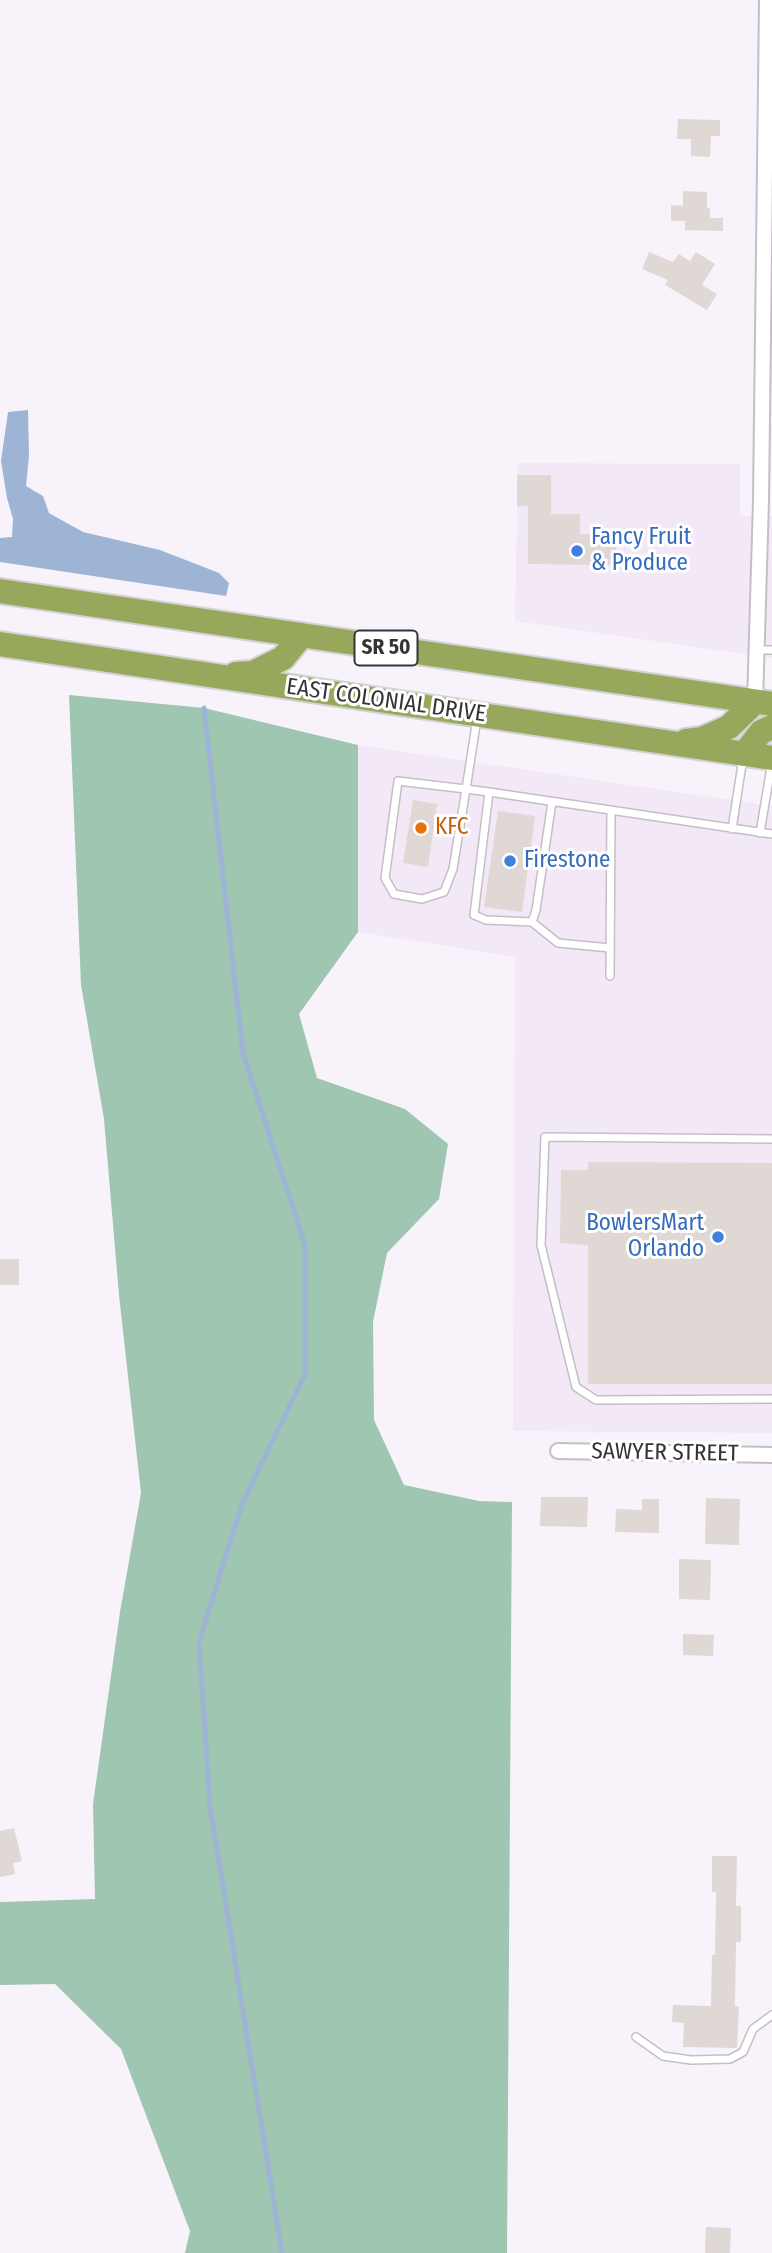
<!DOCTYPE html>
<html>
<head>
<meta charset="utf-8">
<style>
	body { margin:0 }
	canvas { display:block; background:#f8f3fa }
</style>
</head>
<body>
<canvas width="772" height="2253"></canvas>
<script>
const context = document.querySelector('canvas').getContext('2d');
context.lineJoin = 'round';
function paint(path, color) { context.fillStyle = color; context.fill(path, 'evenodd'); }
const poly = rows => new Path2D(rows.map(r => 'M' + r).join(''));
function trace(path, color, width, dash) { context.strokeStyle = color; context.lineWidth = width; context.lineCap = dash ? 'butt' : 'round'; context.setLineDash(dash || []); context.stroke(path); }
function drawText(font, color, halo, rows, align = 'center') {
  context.font = font + ' "Fira Sans Condensed",sans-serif'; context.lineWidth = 6; context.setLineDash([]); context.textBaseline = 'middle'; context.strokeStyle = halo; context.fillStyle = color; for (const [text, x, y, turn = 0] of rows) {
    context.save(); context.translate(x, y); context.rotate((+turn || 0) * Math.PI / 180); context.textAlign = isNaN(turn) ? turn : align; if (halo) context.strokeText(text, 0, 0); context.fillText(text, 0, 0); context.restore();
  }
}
const built = poly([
	[518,463,740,464,740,516,772,516,772,658,515,621],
	[358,745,772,806,772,1433,513,1431,515,957,358,932]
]);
const forest = poly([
	[69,695,204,708,358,745,358,932,299,1014,317,1078,405,1109,448,1144,439,1199,387,1253,373,1322,374,1420,404,1485,479,1501,512,1502,507,2253,185,2253,190,2231,121,2049,55,1984,0,1985,0,1902,95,1899,93,1804,120,1612,141,1493,119,1295,104,1119,81,985]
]);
const water = poly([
	[28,410,29,456,26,486,43,496,49,513,83,532,160,550,219,573,229,583,226,596,0,562,0,538,12,537,13,519,7,498,1,461,8,412]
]);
const stream = poly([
	[204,708,243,1053,305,1245,305,1374,242,1504,199,1642,210,1806,282,2253]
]);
const building = poly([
	[678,119,720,120,720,136,711,136,710,157,691,156,691,139,677,139],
	[683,191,707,192,707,208,710,208,710,218,723,218,723,231,685,230,685,221,671,221,671,205,683,206],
	[649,252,673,262,679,254,690,261,696,252,715,264,702,285,717,294,707,310,665,285,668,280,642,269],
	[517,475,551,475,551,514,580,514,580,534,616,534,616,565,528,564,528,506,517,506],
	[413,800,437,804,428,867,403,863],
	[498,811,535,816,522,912,484,907],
	[588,1162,772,1163,772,1384,588,1384,588,1245,560,1243,561,1170,588,1170],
	[0,1259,19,1259,19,1285,0,1285],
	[541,1497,588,1497,587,1527,540,1526],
	[706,1498,740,1499,739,1545,705,1544],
	[642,1499,659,1499,659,1533,615,1532,616,1509,642,1510],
	[679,1559,711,1560,710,1600,679,1599],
	[683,1634,714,1635,713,1656,683,1655],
	[14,1828,22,1861,13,1863,15,1874,0,1877,0,1831],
	[712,1856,737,1856,736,1906,741,1906,741,1942,736,1942,735,2006,739,2007,737,2048,683,2047,684,2023,672,2022,673,2005,711,2006,712,1955,715,1955,716,1892,712,1892],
	[706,2227,731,2228,730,2253,705,2253]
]);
const lane = poly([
	[757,650,772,650],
	[477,718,474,738,466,789,453,869,444,892,422,899,394,894,385,878,398,781,466,789,489,792,772,834],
	[489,792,474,915,486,920,532,922,536,910,552,802],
	[732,829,743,758],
	[760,833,772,761],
	[532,922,558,943,610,948],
	[610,976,611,810],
	[772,1139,545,1137,541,1245,576,1387,596,1400,772,1399],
	[636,2037,663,2056,691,2060,730,2059,743,2052,753,2029,772,2015]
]);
const street = poly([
	[755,702,761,501,767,0],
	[558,1451,772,1455]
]);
const highway = poly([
	[0,591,772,704],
	[0,644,772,758],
	[236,674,253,673,283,658,302,635],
	[686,741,702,739,729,727,755,702],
	[744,754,761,732,772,727]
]);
const markers = [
	[577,551,7,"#3f7fe0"],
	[421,828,7,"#e8710a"],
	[510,861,7,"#3f7fe0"],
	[718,1237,7,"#3f7fe0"]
];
const shields = [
	[386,648,63]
];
const shieldNames = [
	["SR 50",386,648]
];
const shopNames = [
	["Fancy Fruit",591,538],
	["& Produce",591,564],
	["Firestone",524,861],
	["BowlersMart",704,1224,"right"],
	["Orlando",704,1250,"right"]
];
const streetNames = [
	["EAST COLONIAL DRIVE",386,701,8],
	["SAWYER STREET",665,1453,1]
];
const foodNames = [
	["KFC",435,828]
];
paint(built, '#f2e8f6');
paint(forest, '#9fc6b0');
paint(water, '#9eb4d4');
trace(stream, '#9eb4d4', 5);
paint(building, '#e0d8d4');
trace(lane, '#c4bfc6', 10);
trace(street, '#c4bfc6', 18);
trace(highway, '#d3d2d3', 28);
trace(lane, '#fff', 7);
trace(street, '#fff', 14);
trace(highway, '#97a75b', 24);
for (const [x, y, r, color] of markers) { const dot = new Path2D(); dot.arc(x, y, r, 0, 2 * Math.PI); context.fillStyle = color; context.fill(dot); trace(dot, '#fff', 2.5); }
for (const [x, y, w] of shields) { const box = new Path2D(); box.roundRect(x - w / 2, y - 17.5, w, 35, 5); context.fillStyle = '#fff'; context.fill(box); trace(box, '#353336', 2); }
drawText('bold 21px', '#353336', null, shieldNames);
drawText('23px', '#366cbe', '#fff', shopNames, 'left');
drawText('23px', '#353336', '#fff', streetNames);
drawText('23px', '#c56008', '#fff', foodNames, 'left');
</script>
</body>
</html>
